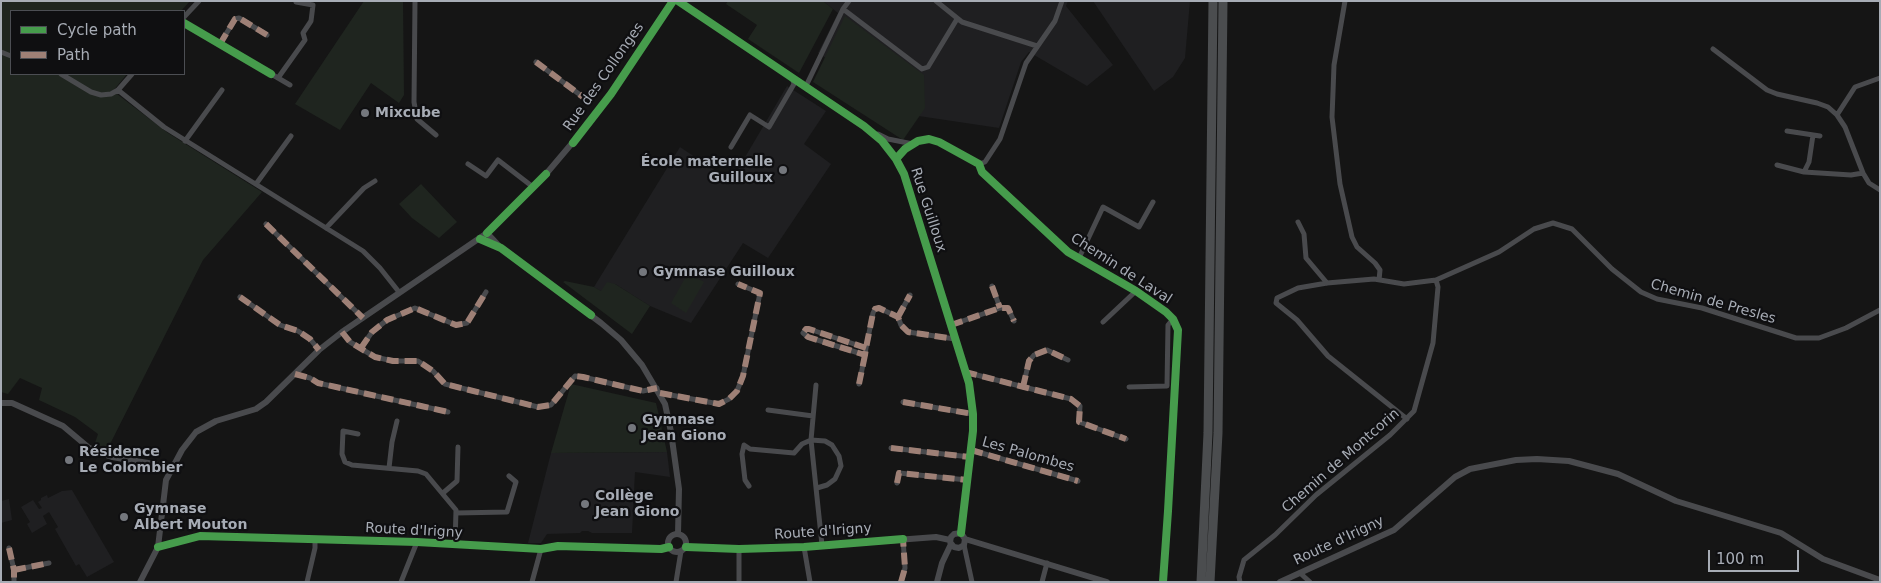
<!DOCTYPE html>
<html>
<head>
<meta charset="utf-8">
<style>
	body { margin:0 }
	#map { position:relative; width:1881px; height:583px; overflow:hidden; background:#151515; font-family:"DejaVu Sans",sans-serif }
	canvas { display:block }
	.frame { position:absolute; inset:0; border:2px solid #a7acb5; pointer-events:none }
	.legend { position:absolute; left:10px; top:10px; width:175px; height:65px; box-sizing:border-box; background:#0f0f11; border:1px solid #4c4e53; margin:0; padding:6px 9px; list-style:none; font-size:15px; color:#a7acb5 }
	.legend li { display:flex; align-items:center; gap:10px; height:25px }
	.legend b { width:25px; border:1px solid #4c4e53 }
	.scale { position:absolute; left:1708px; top:550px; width:91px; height:22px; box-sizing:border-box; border:2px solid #a7acb5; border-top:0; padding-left:6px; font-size:15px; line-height:18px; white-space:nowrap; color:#a7acb5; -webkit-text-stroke:4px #0f0f11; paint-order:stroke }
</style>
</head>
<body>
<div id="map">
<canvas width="1881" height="583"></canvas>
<div class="frame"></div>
<ul class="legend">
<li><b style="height:6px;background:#469c4c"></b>Cycle path</li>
<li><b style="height:6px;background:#9e8076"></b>Path</li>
</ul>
<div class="scale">100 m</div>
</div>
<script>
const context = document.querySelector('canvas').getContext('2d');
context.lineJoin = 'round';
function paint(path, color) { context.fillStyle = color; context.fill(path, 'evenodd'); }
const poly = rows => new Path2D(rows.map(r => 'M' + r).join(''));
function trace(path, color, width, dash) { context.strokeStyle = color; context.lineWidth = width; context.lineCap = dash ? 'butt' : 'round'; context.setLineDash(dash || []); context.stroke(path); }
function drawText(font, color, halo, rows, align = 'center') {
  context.font = font + ' "DejaVu Sans",sans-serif'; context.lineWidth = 4.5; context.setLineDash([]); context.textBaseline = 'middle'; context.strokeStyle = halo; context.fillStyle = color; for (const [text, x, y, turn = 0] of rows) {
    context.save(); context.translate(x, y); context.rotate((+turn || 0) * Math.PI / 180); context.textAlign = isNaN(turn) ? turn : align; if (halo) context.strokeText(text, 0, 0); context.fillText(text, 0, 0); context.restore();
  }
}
const built = poly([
	[823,1,1068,1,1066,6,1113,65,1087,86,1029,52,1021,62,999,128,912,115,818,53,838,13],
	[1093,1,1190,1,1185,58,1173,77,1154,91],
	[787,86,826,111,804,144,831,164,768,258,743,243,691,323,650,306,615,284,602,292,594,287,680,147,731,181],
	[667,452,670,477,635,472,632,533,592,533,588,531,582,531,580,533,547,534,541,543,528,543,551,453],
	[72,490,114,562,87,577,79,564,76,566,55,529,58,527,49,512,43,516,47,524,32,533,27,524,30,522,21,507,33,500,39,509,42,508,38,502,41,500,41,498,47,495,48,498,62,491],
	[9,499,12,520,1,523,1,501]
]);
const green = poly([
	[1,1,190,1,181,11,11,11,11,74,127,74,113,91,168,133,262,192,203,260,107,450,95,443,98,434,75,417,39,400,42,388,20,378,8,394,1,392],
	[364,1,403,1,404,95,399,103,371,83,340,130,295,104],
	[728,1,823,1,833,9,799,73,748,39,757,25,726,4],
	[845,16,924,75,925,108,903,140,813,82],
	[421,184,457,222,439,238,412,218,399,204],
	[688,273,704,282,686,313,671,303],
	[565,281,594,287,601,291,607,282,615,284,650,306,632,334,563,282],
	[571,384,656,403,667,452,551,453]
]);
const minor = poly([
	[415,1,414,102,417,119,436,135],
	[678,1,864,126,882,141,896,159,904,174,969,383,973,414,973,431,961,533],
	[936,1,962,22,1037,46],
	[1345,1,1334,65,1333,92,1332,117,1340,184,1352,237,1357,247,1375,263,1380,270,1379,280],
	[843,9,922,69,928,67,957,19],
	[184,17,199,1],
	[184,23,290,85],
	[220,44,235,19,239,18,267,35],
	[1713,49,1767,90,1777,94,1817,103,1828,107,1837,115,1845,127,1863,173,1869,183,1880,190],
	[1,52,11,56],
	[536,62,583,97],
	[61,74,91,92,101,95,111,94,118,90,164,127,363,251,380,268,399,292],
	[278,78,305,40,303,33,311,21,313,5,296,2],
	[806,86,843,9,849,1],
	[118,90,132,74],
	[1837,115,1855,87,1880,78],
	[1787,131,1820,136],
	[878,134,888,139,913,144],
	[185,141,222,90],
	[731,147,750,115,769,127,794,84,792,77],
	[896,159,905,149,918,141,929,139,939,142,979,164,982,172,1068,252,1136,291,1166,312,1173,319,1178,330,1168,511,1163,582],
	[468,164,486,176,498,160,533,187],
	[979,164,985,162,1000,139,1026,63,1055,21,1062,1],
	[1777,165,1804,172,1851,175,1863,173],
	[1804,172,1809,162,1813,135],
	[256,184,291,136],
	[1298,222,1304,234,1306,258,1327,283],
	[266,224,363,318],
	[326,228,364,188,375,181],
	[1079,258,1103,207,1139,227,1153,202],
	[992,286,1000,308],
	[240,297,280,325,298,331,310,339,319,350],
	[898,317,910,295],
	[1103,322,1136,291],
	[951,325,1000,308,1008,308,1014,321],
	[342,332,350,342,375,357,393,361,418,361,433,371,445,384,538,407,551,405,575,376,583,377,643,391,657,388],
	[361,348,372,332,387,320,415,308,456,325,467,323,486,292],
	[866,348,809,329,806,329,803,333,808,337,865,355,866,348,873,313,875,309,879,308,898,317,901,325,908,332,955,339],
	[965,372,1071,399,1080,406,1079,422,1126,439],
	[295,374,310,378,318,383,448,412],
	[859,384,865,355],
	[816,385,811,440,825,441,832,445,839,456,841,466,835,479,827,485,817,488],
	[1023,387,1029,361,1034,355,1047,350,1068,360],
	[1129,387,1167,386,1168,325,1173,319],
	[660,393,719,404,729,399,737,391,743,376,760,293,738,284],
	[903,402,973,414],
	[768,410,813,416],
	[1407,419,1328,356,1297,320,1276,303,1277,298,1298,288,1327,283,1374,279,1404,284,1436,280,1499,252,1534,229,1553,223,1572,229,1612,269,1641,292,1657,299,1702,308,1796,338,1819,338,1846,328,1880,310],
	[358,434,343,431,342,454,345,462,352,465,418,471,426,474,456,510,455,545],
	[891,448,970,457],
	[971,450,1078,481],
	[389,468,392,442,397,421],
	[897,483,899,473,967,480],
	[749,486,745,480,742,454,744,445,750,449,794,453,802,444,811,440,822,545],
	[443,493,457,481,458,447],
	[456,513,507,512,516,482,509,476],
	[964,545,972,582],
	[804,547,810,582],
	[9,548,14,570,14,582],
	[14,570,49,563],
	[1300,573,1310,582],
	[307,582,315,548,315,539],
	[401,582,417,542],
	[532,582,541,549],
	[676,582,681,551],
	[739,582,739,549],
	[901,582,905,568,903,539],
	[1042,582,1047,563],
	[1240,582,1239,577,1244,560,1275,535,1316,495,1390,435,1414,411,1433,343,1438,287,1436,280]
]);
const tertiary = poly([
	[487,233,501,248],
	[480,239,501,248,601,323,621,340,642,365,665,404,671,432,679,489,678,534],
	[1,403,12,403,63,426,88,447,97,452,112,457,154,464,171,469],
	'668 543a9 9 0 1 1 18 0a9 9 0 1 1-18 0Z',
	[965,539,964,545,959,548,954,547,950,542,951,537,954,534,961,533,965,539,1107,582],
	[158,547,200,536,417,542,541,549,558,546,661,549,669,547],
	[686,547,739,549,804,547,936,537,950,540],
	[140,582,158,547,166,480,182,450,196,432,216,421,256,409,266,402,319,350,342,332,487,233,546,174,590,122,611,94,673,1],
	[937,582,942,563,951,544],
	[1280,582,1394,530,1455,477,1470,469,1516,460,1537,459,1569,461,1618,474,1676,501,1781,533,1823,559,1880,580]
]);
const motorway = poly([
	[1201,582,1208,433,1213,1],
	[1210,582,1218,433,1223,1]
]);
const quiet = poly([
	[220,44,235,19,239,18,267,35],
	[536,62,583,97],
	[266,224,363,318],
	[992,286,1000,308],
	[240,297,280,325,298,331,310,339,319,350],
	[898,317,910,295],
	[951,325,1000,308,1008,308,1014,321],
	[342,332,350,342,375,357,393,361,418,361,433,371,445,384,538,407,551,405,575,376,583,377,643,391,657,388],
	[361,348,372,332,387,320,415,308,456,325,467,323,486,292],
	[866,348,809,329,806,329,803,333,808,337,865,355,866,348,873,313,875,309,879,308,898,317,901,325,908,332,955,339],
	[965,372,1071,399,1080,406,1079,422,1126,439],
	[295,374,310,378,318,383,448,412],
	[859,384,865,355],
	[1023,387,1029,361,1034,355,1047,350,1068,360],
	[660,393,719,404,729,399,737,391,743,376,760,293,738,284],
	[903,402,973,414],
	[891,448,970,457],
	[971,450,1078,481],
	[897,483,899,473,967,480],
	[9,548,14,570,14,582],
	[14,570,49,563],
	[901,582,905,568,903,539]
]);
const cycleway = poly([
	[678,1,864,126,882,141,896,159,904,174,969,383,973,414,973,431,961,533],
	[184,23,271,74],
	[573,143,611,94,673,1],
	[896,159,905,149,918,141,929,139,939,142,979,164,982,172,1068,252,1136,291,1166,312,1173,319,1178,330,1168,511,1163,582],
	[487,233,546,174],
	[480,239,501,248,591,315],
	[158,547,200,536,417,542,541,549,558,546,661,549,669,547],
	[686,547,739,549,804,547,903,539]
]);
const markers = [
	[365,113,5,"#74777d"],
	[783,170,5,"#74777d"],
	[643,272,5,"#74777d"],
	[632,428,5,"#74777d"],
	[69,460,5,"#74777d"],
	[585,504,5,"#74777d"],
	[124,517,5,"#74777d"]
];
const streetNames = [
	["Rue des Collonges",604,77,-55],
	["Rue Guilloux",928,210,72],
	["Chemin de Laval",1121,269,33],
	["Chemin de Presles",1713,302,16],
	["Les Palombes",1028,455,16],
	["Chemin de Montcorin",1341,461,-41],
	["Route d'Irigny",414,531,3],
	["Route d'Irigny",823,532,-4],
	["Route d'Irigny",1339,541,-25]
];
const poiNames = [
	["Mixcube",375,113],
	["École maternelle",773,162,"right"],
	["Guilloux",773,178,"right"],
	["Gymnase Guilloux",653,272],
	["Gymnase",642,420],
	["Jean Giono",642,436],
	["Résidence",79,452],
	["Le Colombier",79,468],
	["Collège",595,496],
	["Jean Giono",595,512],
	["Gymnase",134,509],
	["Albert Mouton",134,525]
];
paint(built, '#1f1f21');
paint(green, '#1f251f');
trace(minor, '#494a4d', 5);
trace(tertiary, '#494a4d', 6);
trace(motorway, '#4b4d4f', 9);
trace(quiet, '#9e8076', 6, [12, 6]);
trace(cycleway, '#469c4c', 8);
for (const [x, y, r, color] of markers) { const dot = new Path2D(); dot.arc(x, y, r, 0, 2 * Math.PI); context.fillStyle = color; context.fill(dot); trace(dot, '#0f0f11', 2); }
drawText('14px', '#a7acb5', '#0f0f11', streetNames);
drawText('bold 14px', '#a7acb5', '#0f0f11', poiNames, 'left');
</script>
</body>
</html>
